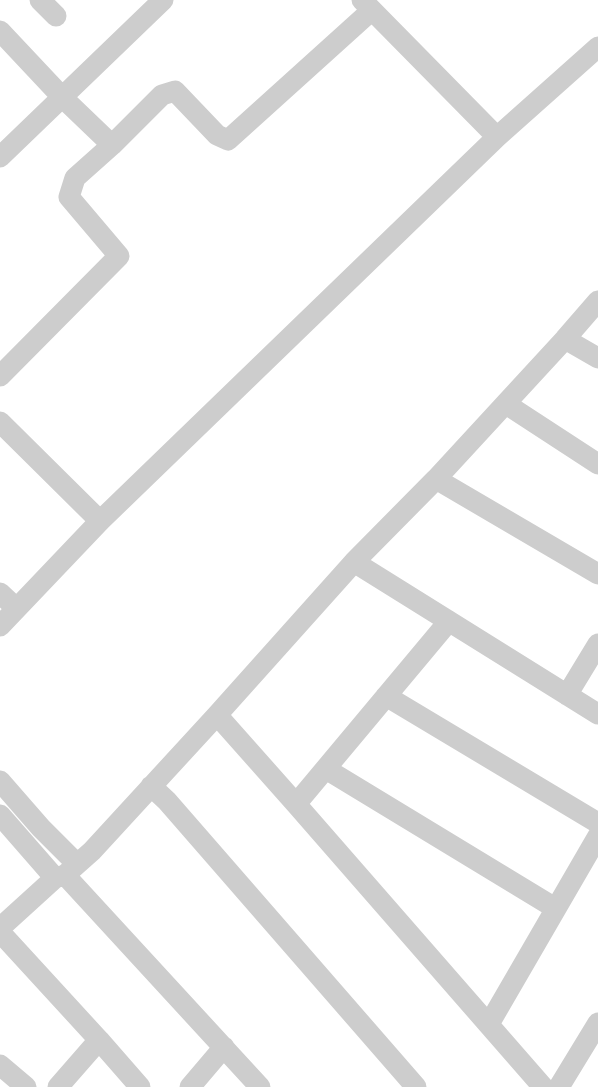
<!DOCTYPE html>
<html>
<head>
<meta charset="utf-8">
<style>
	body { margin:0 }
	canvas { display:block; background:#fff }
</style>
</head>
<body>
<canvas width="598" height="1087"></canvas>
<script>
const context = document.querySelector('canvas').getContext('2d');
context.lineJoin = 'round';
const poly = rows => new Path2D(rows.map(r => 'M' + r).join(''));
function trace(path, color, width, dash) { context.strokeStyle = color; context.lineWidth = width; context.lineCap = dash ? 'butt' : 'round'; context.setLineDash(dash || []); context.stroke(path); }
const minor = poly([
	[40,0,56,16],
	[362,0,497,137],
	[0,31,63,98,112,145],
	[0,157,163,0],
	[565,339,598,358],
	[0,376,119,256,69,197,75,178,112,145,162,95,175,91,217,135,228,140,372,10],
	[506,404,598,464],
	[0,422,100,521],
	[436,479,598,574],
	[354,562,598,714],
	[0,593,16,608],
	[0,626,100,521,497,137,598,47],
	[567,695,598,644],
	[386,696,598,823],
	[217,715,296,804,543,1087],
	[326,769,555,908],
	[0,781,41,828,77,864],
	[151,786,167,801,416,1087],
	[296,804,449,621],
	[0,815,55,878],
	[65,875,260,1087],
	[0,928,55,878,65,875,92,851,217,715,354,562,436,479,565,339,598,301],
	[0,932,99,1040,140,1087],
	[489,1024,598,836],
	[0,1065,26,1087],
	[58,1087,99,1040],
	[190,1087,224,1047],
	[559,1087,598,1023]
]);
trace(minor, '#cdcdcd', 21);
</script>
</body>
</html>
